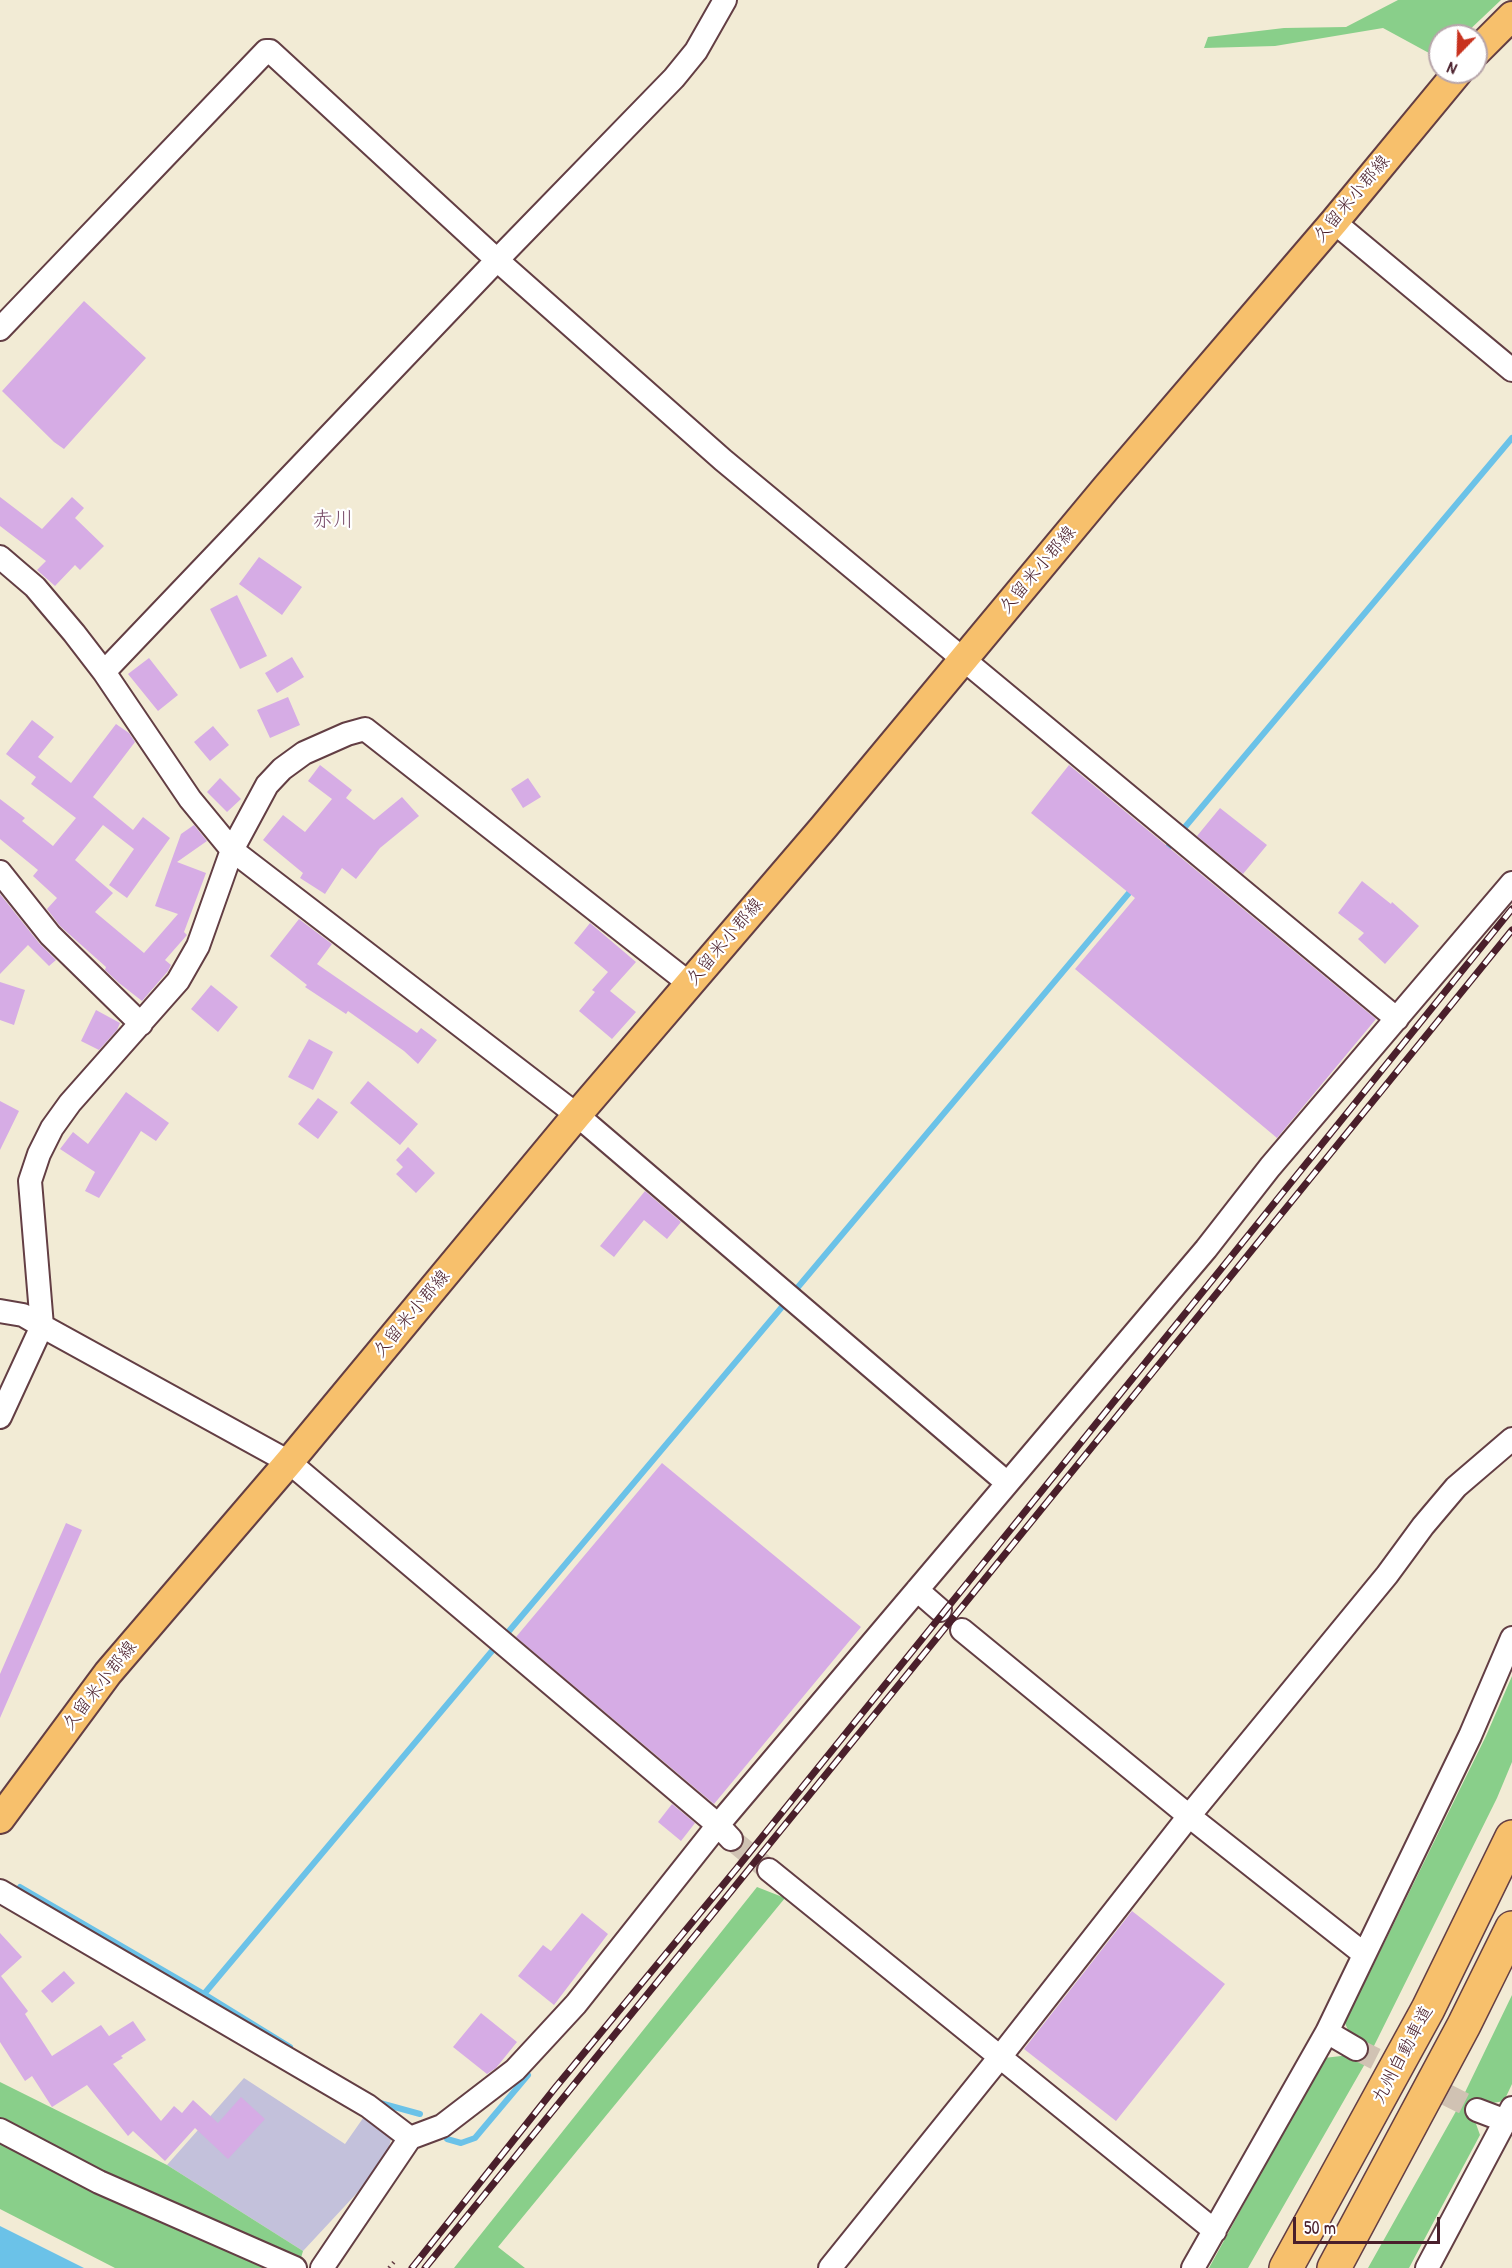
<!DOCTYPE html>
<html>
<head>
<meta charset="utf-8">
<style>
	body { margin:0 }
	#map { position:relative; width:1512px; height:2268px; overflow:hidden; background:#f2ebd5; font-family:"Patrick Hand",sans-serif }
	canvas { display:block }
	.north { position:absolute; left:1428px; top:24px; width:60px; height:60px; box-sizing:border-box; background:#fff; border:2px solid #b7a5aa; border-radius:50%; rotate:203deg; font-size:16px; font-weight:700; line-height:24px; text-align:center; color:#4a1f2b }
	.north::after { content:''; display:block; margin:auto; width:21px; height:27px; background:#c8321e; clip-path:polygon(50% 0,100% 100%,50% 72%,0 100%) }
	.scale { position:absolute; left:1293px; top:2217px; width:147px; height:27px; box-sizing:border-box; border:3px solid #4a1f2b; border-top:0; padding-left:8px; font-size:18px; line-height:21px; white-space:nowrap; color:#4a1f2b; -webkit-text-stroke:4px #fff; paint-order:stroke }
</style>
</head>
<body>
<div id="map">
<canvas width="1512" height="2268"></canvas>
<div class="north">N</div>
<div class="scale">50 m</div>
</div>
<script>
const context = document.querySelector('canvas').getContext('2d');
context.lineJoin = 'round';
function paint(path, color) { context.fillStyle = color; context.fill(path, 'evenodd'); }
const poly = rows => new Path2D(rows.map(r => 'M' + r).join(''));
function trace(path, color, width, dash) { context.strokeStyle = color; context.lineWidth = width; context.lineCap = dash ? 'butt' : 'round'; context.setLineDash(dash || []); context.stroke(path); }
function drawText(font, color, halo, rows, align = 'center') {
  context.font = font + ' "Patrick Hand","Klee One",sans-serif'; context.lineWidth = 4.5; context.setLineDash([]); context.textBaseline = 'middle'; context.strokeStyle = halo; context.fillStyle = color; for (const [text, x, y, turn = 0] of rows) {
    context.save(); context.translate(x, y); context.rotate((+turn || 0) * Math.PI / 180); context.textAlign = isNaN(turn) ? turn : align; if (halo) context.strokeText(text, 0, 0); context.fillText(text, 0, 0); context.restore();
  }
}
const industrial = poly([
	[244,2078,345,2144,368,2111,393,2131,385,2163,303,2251,167,2165]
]);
const green = poly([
	[1398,0,1501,0,1463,36,1440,36,1440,59,1383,28,1275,46,1204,48,1208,37,1284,28,1346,27],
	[1512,1676,1512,1762,1497,1798,1366,2062,1248,2268,1209,2268,1324,2058,1358,2054,1345,2023,1486,1736],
	[757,1887,785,1898,498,2247,525,2268,454,2268],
	[1512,1995,1512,2084,1504,2101,1470,2107,1480,2135,1409,2268,1368,2268,1455,2113],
	[0,2082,167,2165,303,2251,298,2268,115,2268,0,2209]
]);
const water = poly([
	[0,2226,84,2268,0,2268]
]);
const stream = poly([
	[1164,852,1512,438],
	[793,1293,1134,887],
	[504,1637,787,1301],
	[20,1887,204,1994,497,1645],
	[204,1994,290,2047],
	[380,2103,420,2114],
	[447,2139,461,2143,475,2138,528,2075]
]);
const building = poly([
	[84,301,146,358,64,449,54,442,2,391],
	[0,497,42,529,72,497,84,508,75,518,104,546,80,570,75,565,55,586,37,570,46,561,0,526],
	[259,557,302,587,282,615,239,584],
	[237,595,267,656,240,669,210,609],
	[292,657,304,677,277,693,265,673],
	[149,658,178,695,158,711,128,674],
	[288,697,300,725,270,738,257,710],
	[32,720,54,737,38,757,71,783,116,724,129,733,135,742,93,797,133,830,143,817,170,838,127,898,109,885,134,849,103,825,75,860,113,893,95,912,144,953,178,914,155,906,181,834,194,825,207,841,177,862,206,873,184,932,187,935,165,960,171,965,168,971,142,1001,119,983,105,970,106,967,60,926,47,909,57,898,33,876,38,870,0,839,0,799,25,818,22,821,53,846,76,818,31,784,36,777,6,754],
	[213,726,229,745,210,761,194,742],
	[320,765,352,790,346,798,374,820,402,797,419,816,380,848,356,879,342,868,325,894,300,878,303,873,263,840,283,815,305,832,332,799,308,781],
	[1069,765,1376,1019,1277,1138,1075,969,1135,898,1031,813],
	[220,778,241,799,227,812,207,792],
	[528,778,541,797,523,808,511,789],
	[1220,808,1267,845,1243,874,1197,836],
	[1362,881,1391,904,1392,902,1419,926,1385,964,1358,939,1364,933,1338,913],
	[0,894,39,943,56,960,49,966,28,945,0,974],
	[299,919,332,944,317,964,417,1033,421,1028,437,1040,418,1064,404,1051,348,1011,346,1014,305,987,307,985,270,956],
	[590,923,636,962,610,991,636,1012,612,1039,579,1011,595,992,592,990,608,972,574,943],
	[0,982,25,990,14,1025,0,1020],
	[211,985,238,1007,218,1032,191,1009],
	[96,1010,120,1023,117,1030,99,1050,81,1041],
	[309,1039,333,1052,313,1090,288,1077],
	[368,1081,418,1124,400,1145,350,1103],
	[126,1092,169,1123,156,1141,141,1131,99,1198,85,1191,95,1172,60,1149,73,1132,88,1144],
	[318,1098,338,1112,318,1139,298,1124],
	[0,1101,19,1111,0,1150],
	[408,1147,435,1173,416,1193,396,1174,403,1167,396,1160],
	[645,1191,681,1222,667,1239,644,1220,614,1257,600,1246],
	[662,1463,861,1627,714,1804,516,1637],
	[66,1523,82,1530,0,1718,0,1674],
	[672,1804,695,1823,681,1841,658,1822],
	[1132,1911,1225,1984,1116,2121,1024,2049],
	[582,1913,608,1934,554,2005,518,1976,543,1945,551,1951],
	[0,1933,22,1957,1,1976,28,2011,25,2014,52,2056,101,2025,109,2036,133,2021,146,2040,121,2056,123,2058,113,2064,161,2121,174,2106,182,2113,193,2100,218,2123,241,2097,265,2119,228,2159,195,2128,165,2161,133,2131,128,2136,87,2085,52,2107,32,2076,25,2081,0,2042],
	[64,1971,75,1983,52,2003,41,1991],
	[481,2013,517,2042,496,2068,487,2074,453,2047]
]);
const minorTunnel = poly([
	[731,1839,769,1870],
	[1356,2049,1477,2110]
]);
const path = poly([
	[389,2268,394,2262]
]);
const minor = poly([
	[1334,222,1512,370],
	[0,329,266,51,270,51,497,260,723,460,1397,1019],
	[0,557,35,587,74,633,104,672,190,799,232,850,577,1115,1006,1482],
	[104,672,497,260,674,78,696,51,725,0],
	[0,872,50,935,141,1024],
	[0,1311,23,1315,42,1326],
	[42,1326,30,1181,39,1154,52,1128,70,1103,178,981,198,946,232,850,267,785,282,769,304,753,347,734,365,729,690,984],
	[0,1417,42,1326,289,1462,718,1825,731,1839],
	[917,1590,940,1610],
	[962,1630,1189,1816,1364,1954],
	[769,1870,1215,2231],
	[0,1891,368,2106,410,2138,442,2126,515,2070,576,2004,718,1825,1206,1249,1270,1167,1512,883],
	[1327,2032,1356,2049],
	[1477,2110,1506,2121],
	[0,2130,99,2182,295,2268],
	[322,2268,410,2138],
	[830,2268,1000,2057,1189,1816,1387,1575,1423,1526,1456,1487,1512,1439],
	[1193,2268,1327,2032,1470,1736,1512,1638],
	[1427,2268,1512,2108]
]);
const major = poly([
	[1476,52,1512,16],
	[0,1819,108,1673,289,1462,577,1115,823,828,1106,488,1334,222,1458,72]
]);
const highway = poly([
	[1286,2268,1428,2009,1512,1837],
	[1334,2268,1464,2025,1512,1928]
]);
const rail = poly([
	[412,2268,555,2088,737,1868,1512,909],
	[425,2268,1512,930]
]);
const streetNames = [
	["久留米小郡線",1352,199,-50],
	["久留米小郡線",1038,570,-50],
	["久留米小郡線",725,942,-50],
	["久留米小郡線",412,1314,-50],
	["久留米小郡線",100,1686,-52],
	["九州自動車道",1403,2055,-62]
];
const quarterNames = [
	["赤川",333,520]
];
paint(industrial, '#c3c1db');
paint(green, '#89cf8a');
paint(water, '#6bc2e8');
trace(stream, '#6bc2e8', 6);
paint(building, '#d6ace5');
trace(minorTunnel, '#d0c2b3', 22, [22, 11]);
trace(minor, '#633e44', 26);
trace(major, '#633e44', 32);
trace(highway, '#633e44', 36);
trace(path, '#633e44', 4, [1.5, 4.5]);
trace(minor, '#fff', 22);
trace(major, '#f7c06c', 28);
trace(highway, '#f7c06c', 33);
trace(rail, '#4a1f2b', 7);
trace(rail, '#fff', 4.5, [14]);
drawText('18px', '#4a1f2b', '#fff', streetNames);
drawText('21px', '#7b506c', '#fff', quarterNames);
</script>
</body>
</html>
